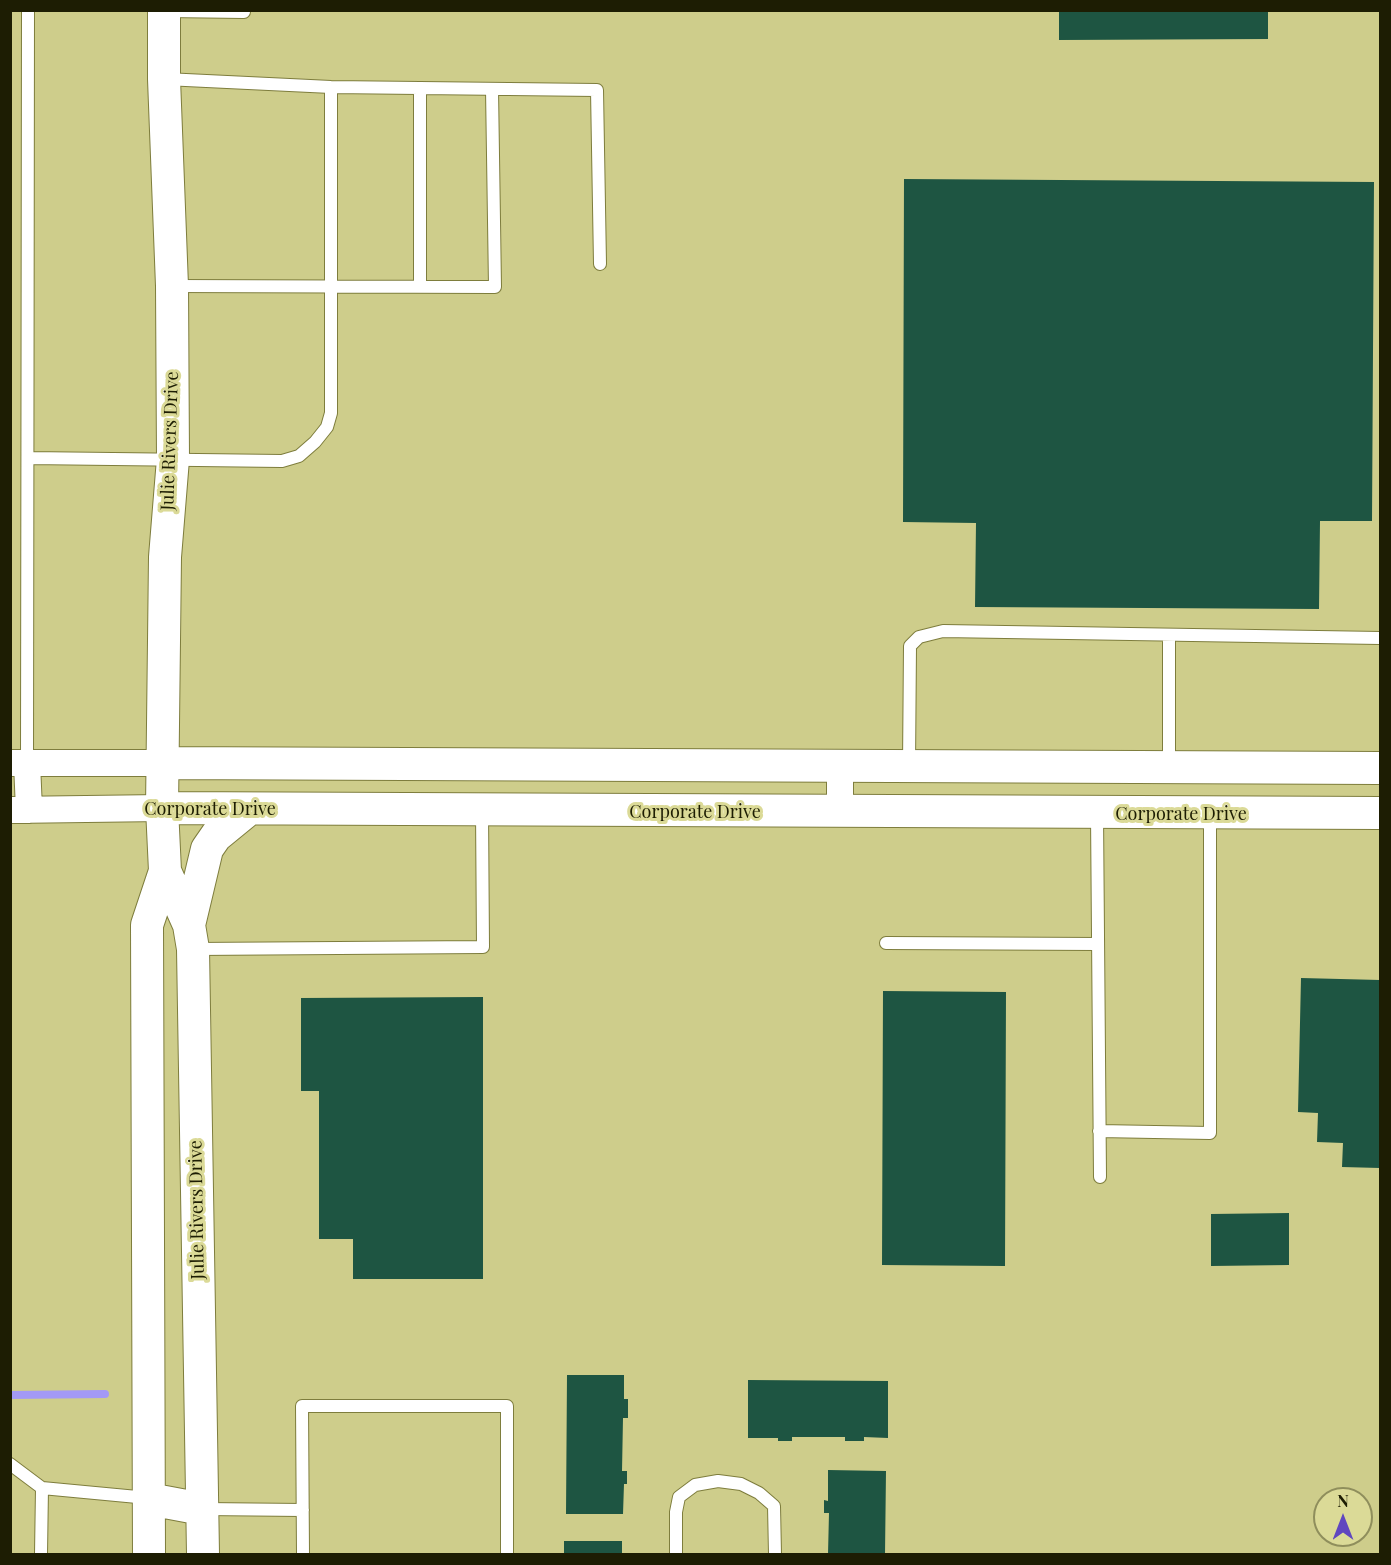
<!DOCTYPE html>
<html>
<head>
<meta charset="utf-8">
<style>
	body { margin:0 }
	#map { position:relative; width:1391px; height:1565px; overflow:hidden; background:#cecd8b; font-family:"Playfair Display",serif }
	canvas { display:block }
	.frame { position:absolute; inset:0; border:12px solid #1d1d03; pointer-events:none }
	.north { position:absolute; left:1313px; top:1487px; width:60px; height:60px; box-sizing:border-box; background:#dbda97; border:2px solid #8f8e5c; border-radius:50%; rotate:0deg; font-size:16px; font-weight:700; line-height:24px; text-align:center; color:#1d1d03 }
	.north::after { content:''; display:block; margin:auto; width:21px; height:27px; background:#6047bf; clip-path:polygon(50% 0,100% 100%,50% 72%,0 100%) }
</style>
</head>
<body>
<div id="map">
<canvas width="1391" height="1565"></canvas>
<div class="frame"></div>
<div class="north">N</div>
</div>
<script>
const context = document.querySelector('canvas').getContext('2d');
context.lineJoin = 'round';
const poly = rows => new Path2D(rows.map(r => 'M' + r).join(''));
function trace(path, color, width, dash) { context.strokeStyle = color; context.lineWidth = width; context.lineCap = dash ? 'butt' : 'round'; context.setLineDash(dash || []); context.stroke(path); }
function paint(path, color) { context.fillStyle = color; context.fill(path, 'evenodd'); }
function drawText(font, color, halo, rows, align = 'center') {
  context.font = font + ' "Playfair Display",serif'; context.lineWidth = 6; context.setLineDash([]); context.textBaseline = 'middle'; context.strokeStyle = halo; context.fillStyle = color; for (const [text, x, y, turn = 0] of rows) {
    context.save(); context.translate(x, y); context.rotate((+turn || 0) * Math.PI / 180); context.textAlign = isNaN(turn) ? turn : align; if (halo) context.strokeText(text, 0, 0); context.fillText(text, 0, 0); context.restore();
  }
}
const stream = poly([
	[10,1395,105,1394]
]);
const building = poly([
	[1059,10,1268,10,1268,39,1059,40],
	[904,179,1374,182,1372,521,1320,521,1319,609,975,607,976,523,903,522],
	[1301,978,1380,980,1380,1168,1342,1167,1343,1143,1317,1142,1318,1113,1298,1112],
	[883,991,1006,992,1005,1266,882,1265],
	[483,997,483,1279,353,1279,353,1239,319,1239,319,1091,301,1091,301,998],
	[1289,1213,1289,1265,1211,1266,1211,1214],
	[567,1375,624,1375,624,1399,628,1399,628,1418,623,1418,622,1471,627,1471,627,1484,624,1484,623,1514,566,1514],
	[748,1380,888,1381,888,1438,864,1437,864,1441,845,1441,845,1437,792,1437,792,1441,778,1441,778,1438,748,1438],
	[828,1470,886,1471,885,1554,828,1554,829,1513,824,1513,824,1500,828,1501],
	[564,1541,622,1541,622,1554,564,1554]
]);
const service = poly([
	[166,11,244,12],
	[165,79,331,87,597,90,600,264],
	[420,88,420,287],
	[173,286,495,287,492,89],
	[28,458,282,461,299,456,315,442,327,427,331,413,331,87],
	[1169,635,1169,765],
	[27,763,28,10],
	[909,765,910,646,919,637,943,631,1380,638],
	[1097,814,1100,1177],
	[886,943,1098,944],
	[194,949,483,947,482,810],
	[1099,1131,1210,1133,1210,814],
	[10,1464,42,1488,41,1554],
	[42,1488,148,1498],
	[203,1509,303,1510],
	[303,1554,302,1406,507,1406,507,1554],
	[676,1554,676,1512,679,1497,695,1485,718,1481,741,1484,759,1493,774,1506,775,1554]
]);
const minor = poly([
	[10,763,162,763],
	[27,763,29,810],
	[840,766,840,812],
	[10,810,162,808]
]);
const tertiary = poly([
	[162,763,1380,768],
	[162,808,1380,813],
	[165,871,189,925,193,949,203,1554],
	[189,925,207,849,216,836,249,809],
	[149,1499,202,1509],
	[149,1554,147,925,165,871,162,808,165,557,173,459,172,286,164,79,164,10]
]);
const streetNames = [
	["Julie Rivers Drive",170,441,-88],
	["Corporate Drive",210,809],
	["Corporate Drive",695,812],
	["Corporate Drive",1181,814],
	["Julie Rivers Drive",197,1210,-91]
];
trace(stream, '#a399f6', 8);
paint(building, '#1e5542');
trace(service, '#7e7d3d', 14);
trace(minor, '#7e7d3d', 28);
trace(tertiary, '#7e7d3d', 34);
trace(service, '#fff', 12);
trace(minor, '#fff', 26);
trace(tertiary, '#fff', 32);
drawText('18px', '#1d1d03', '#dbda97', streetNames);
</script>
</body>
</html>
